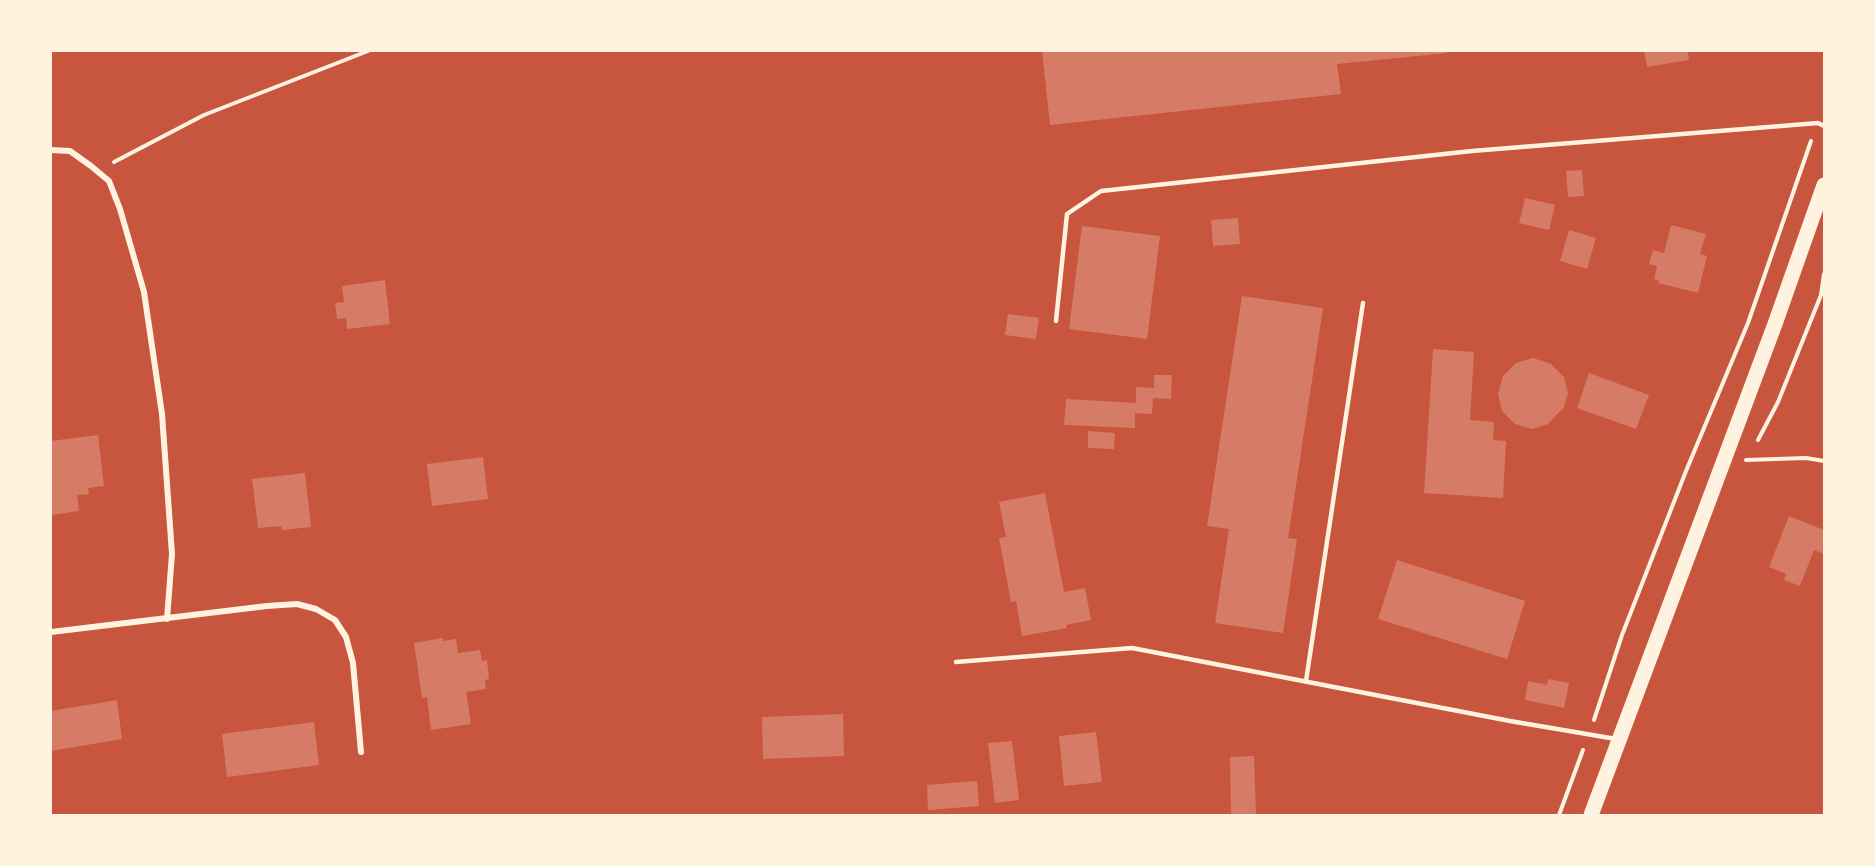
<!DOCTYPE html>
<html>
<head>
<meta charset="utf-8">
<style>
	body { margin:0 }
	#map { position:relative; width:1875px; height:866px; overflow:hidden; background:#c8553d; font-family:"Archivo Narrow",sans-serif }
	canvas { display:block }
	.frame { position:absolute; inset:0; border:52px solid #fff3e0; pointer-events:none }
</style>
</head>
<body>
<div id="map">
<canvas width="1875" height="866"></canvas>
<div class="frame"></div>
</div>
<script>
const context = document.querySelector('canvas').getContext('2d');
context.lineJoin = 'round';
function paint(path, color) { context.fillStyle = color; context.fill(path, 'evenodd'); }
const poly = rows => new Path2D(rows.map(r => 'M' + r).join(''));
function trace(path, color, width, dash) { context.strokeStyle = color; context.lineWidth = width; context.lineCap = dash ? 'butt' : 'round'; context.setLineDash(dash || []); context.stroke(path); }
const building = poly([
	[1042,51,1447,51,1447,53,1337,64,1341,94,1050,125],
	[1644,51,1688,51,1689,60,1647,67],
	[1582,170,1584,196,1568,197,1566,171],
	[1525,198,1555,205,1549,230,1519,223],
	[1238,218,1240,244,1213,246,1211,220],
	[1671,225,1706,234,1700,254,1707,256,1698,293,1658,283,1659,281,1654,279,1657,266,1649,264,1653,250,1664,253],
	[1082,226,1160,236,1147,339,1069,329],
	[1569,230,1596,238,1587,269,1560,261],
	[385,280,390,324,347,329,346,318,337,319,335,303,344,302,342,286],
	[1242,296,1323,308,1288,538,1297,539,1283,633,1215,623,1229,529,1207,526],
	[1008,314,1039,318,1036,339,1005,335],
	[1433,349,1474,352,1470,420,1494,422,1493,440,1506,441,1503,498,1424,493],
	[1533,358,1551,364,1564,377,1568,393,1564,407,1548,424,1532,429,1515,424,1502,411,1498,394,1503,376,1516,363],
	[1589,373,1649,395,1636,429,1577,408],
	[1154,375,1172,375,1171,399,1153,398,1152,414,1135,413,1135,428,1064,425,1066,399,1136,403,1136,387,1154,388],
	[1088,431,1115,433,1114,449,1088,448],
	[98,435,104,486,88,488,89,494,77,495,79,511,52,515,51,441],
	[483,457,488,499,432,506,427,464],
	[305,473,311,527,282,530,281,526,258,528,252,479],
	[1045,493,1064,592,1085,588,1091,620,1066,625,1067,628,1022,636,1016,601,1011,602,999,538,1006,537,999,502],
	[1789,516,1824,530,1824,554,1814,550,1800,586,1784,580,1786,574,1769,567],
	[1397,560,1525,601,1507,659,1378,619],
	[443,638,443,641,456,639,458,653,480,650,482,661,487,660,489,679,485,680,486,689,466,692,471,724,431,730,427,697,422,698,414,643],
	[1548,679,1569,683,1564,708,1525,700,1528,681,1547,685],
	[117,700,122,739,51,751,51,711],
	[843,714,844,756,763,759,762,717],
	[314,722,319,765,227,777,222,734],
	[1096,732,1102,782,1064,786,1059,736],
	[1012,741,1019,800,995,803,988,743],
	[1254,756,1256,814,1231,815,1230,757],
	[977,781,979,806,928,810,927,785]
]);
const path = poly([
	[114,162,204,115,368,51],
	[1758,440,1778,402,1821,295,1824,274],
	[1746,460,1806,458,1824,461],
	[1594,720,1622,635,1686,471,1748,323,1811,141],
	[1559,815,1583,750]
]);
const service = poly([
	[1056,321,1067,214,1101,191,1472,151,1818,123,1824,126],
	[956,662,1132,648,1510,721,1616,739],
	[1306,681,1363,303]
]);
const minor = poly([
	[51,150,70,151,91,166,109,181,120,209,144,292,162,414,172,554,167,619],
	[51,632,267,606,297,604,316,609,335,620,346,637,353,663,361,752]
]);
const primary = poly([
	[1591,815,1775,324,1824,185]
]);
paint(building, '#d67c66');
trace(path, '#fff3e0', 4);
trace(service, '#fff3e0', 4.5);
trace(minor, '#fff3e0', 6);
trace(primary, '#fff3e0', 15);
</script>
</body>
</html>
